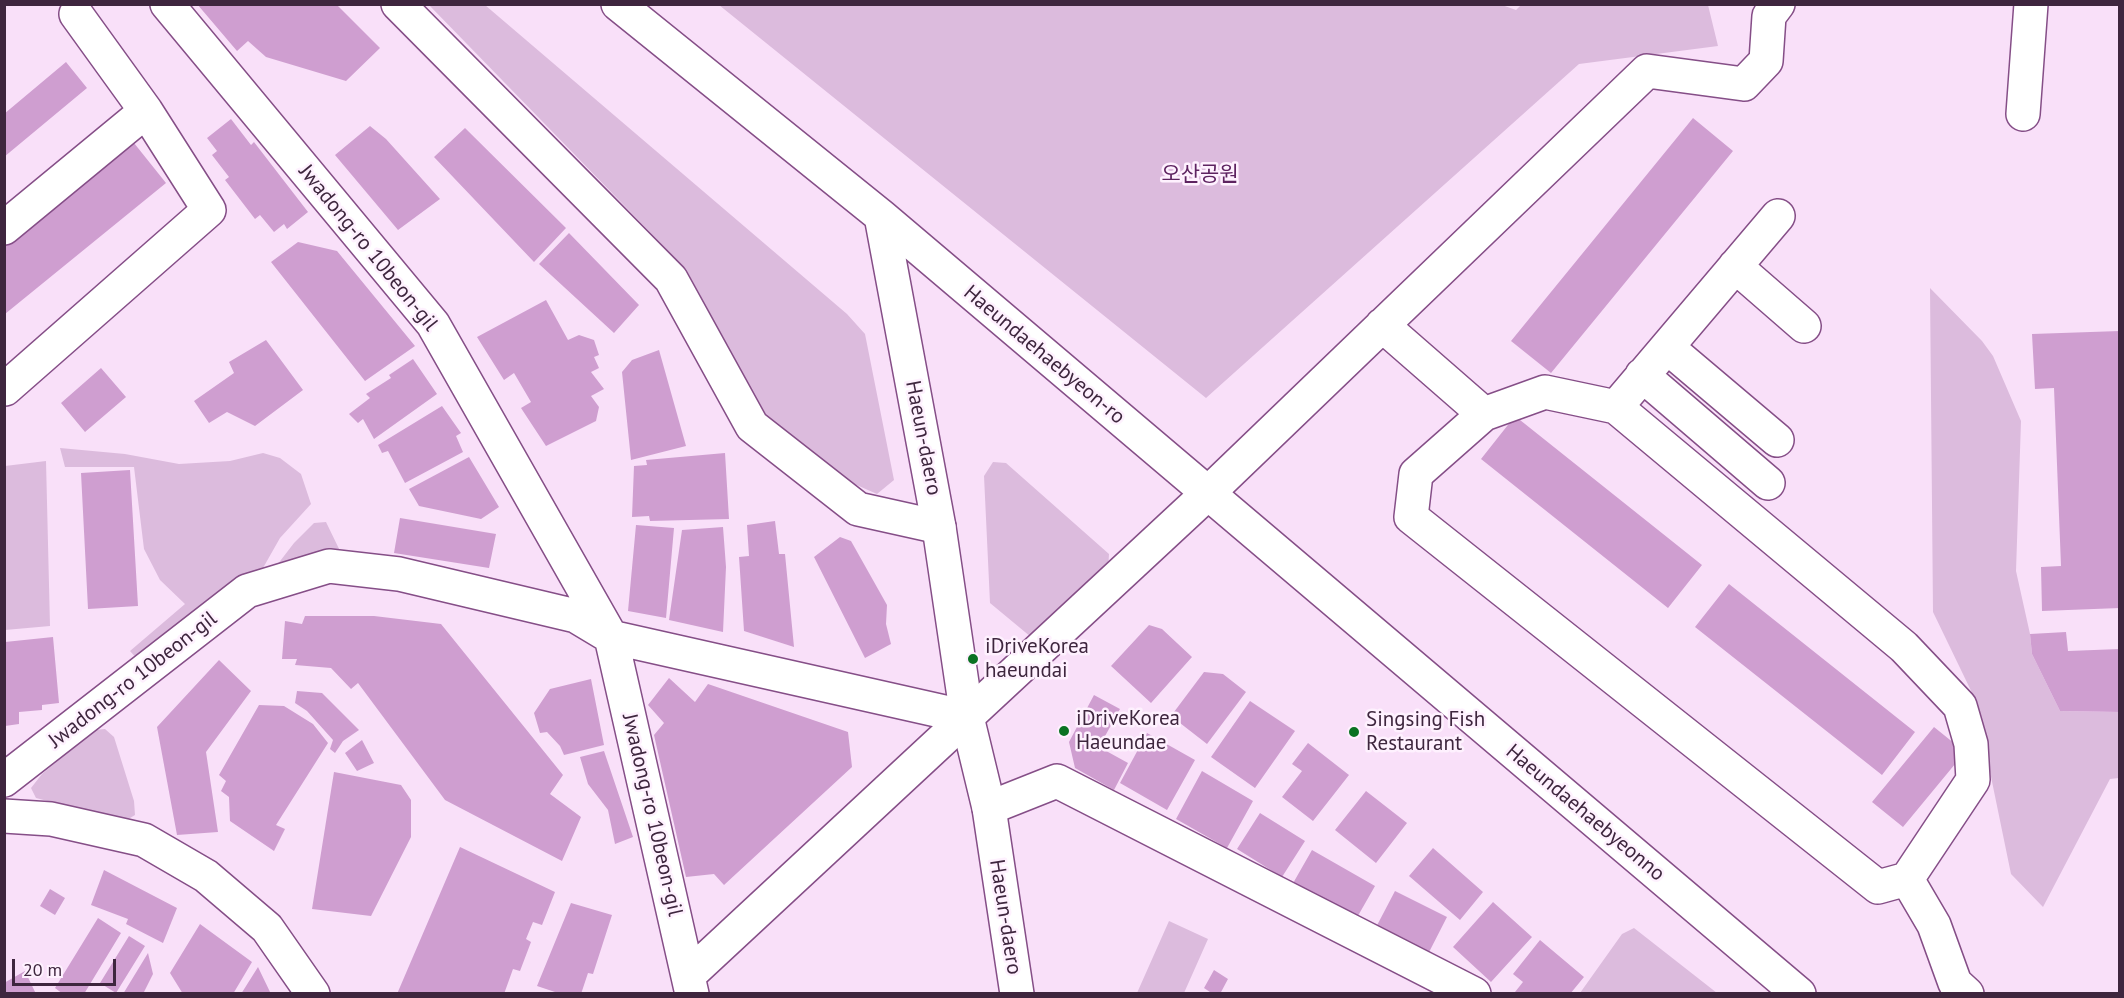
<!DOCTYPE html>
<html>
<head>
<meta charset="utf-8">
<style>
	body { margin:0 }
	#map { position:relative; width:2124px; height:998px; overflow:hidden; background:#f9e0f9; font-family:"PT Sans",sans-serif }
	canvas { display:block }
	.frame { position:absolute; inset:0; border:6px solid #3e263e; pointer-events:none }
	.scale { position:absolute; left:12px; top:959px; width:104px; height:27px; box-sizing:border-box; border:3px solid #3e263e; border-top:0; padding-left:8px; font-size:18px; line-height:21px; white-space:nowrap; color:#3e263e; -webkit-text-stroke:4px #fef1fe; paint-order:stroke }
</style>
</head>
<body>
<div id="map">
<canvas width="2124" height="998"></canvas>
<div class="frame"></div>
<div class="scale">20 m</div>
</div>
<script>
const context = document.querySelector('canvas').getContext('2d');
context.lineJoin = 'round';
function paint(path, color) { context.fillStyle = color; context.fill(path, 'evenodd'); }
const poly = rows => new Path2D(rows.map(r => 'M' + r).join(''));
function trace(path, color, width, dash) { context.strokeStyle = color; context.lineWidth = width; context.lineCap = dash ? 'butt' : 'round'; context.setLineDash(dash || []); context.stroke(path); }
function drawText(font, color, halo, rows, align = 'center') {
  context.font = font + ' "PT Sans","Noto Sans KR",sans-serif'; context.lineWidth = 5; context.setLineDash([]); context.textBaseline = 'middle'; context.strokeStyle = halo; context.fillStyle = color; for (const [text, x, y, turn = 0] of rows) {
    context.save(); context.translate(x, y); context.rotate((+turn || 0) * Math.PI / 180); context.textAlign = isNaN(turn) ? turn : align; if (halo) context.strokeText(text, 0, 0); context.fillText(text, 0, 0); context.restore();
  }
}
const green = poly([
	[1499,4,1516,10,1522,4,1708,5,1718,46,1579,64,1206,398,719,5],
	[429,5,485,5,847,314,865,334,894,480,877,494,843,479,765,416,686,269],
	[1930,288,1982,341,1993,356,2021,421,2016,571,2030,634,2032,654,2060,711,2119,712,2119,778,2110,779,2043,907,2011,874,1975,699,1933,612],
	[60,448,125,454,179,464,230,461,263,453,280,458,301,474,311,504,280,538,259,575,138,660,130,651,185,604,160,580,144,549,134,467,65,467],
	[46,461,50,626,5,630,5,466],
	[993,462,1006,463,1109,554,1108,571,1031,637,990,603,984,476],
	[326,522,342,555,274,569,294,543,314,523],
	[105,729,114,737,134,801,135,815,125,821,36,798,31,788,42,774,94,730],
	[1169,921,1208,939,1184,993,1137,993],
	[1634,928,1717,993,1580,993,1622,934]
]);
const building = poly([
	[197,4,336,4,380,48,346,81,266,57,248,41,237,51],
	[66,62,87,88,4,157,4,114],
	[1693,118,1733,151,1551,373,1511,341],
	[231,119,251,145,254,142,308,212,287,229,284,224,274,232,260,215,255,219,225,180,229,177,212,155,217,151,207,138],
	[370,126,386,139,440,199,398,230,335,155],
	[465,128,566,228,534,262,434,157],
	[126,133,166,183,5,314,5,231],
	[569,233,639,305,614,333,539,264],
	[298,242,337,251,415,346,365,381,271,262],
	[546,300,568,340,579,335,594,340,599,355,594,357,599,368,591,372,604,389,591,396,599,407,596,421,546,446,521,408,531,402,514,373,504,380,477,337],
	[2120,331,2120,608,2042,611,2041,567,2061,566,2054,388,2035,389,2032,334],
	[266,340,303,390,255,426,227,412,209,423,194,401,234,373,229,362],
	[659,350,686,446,631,460,622,372,632,360],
	[413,359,437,394,374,439,363,419,358,423,349,414,370,398,366,394,391,378,389,375],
	[101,368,126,397,85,432,61,403],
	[442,406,461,433,456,436,463,452,405,483,388,451,382,453,378,445],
	[1515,416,1702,565,1668,608,1481,459],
	[725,453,729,519,650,521,649,516,632,517,634,466,647,465,646,460],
	[469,457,499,507,481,519,419,506,409,489],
	[130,470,138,606,88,609,81,473],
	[400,518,496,534,489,568,394,553],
	[775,521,779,554,785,554,794,647,744,631,739,557,749,556,747,525],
	[636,525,674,528,666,618,628,611],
	[723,527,726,567,723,632,669,620,682,530],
	[840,537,851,541,887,605,886,624,891,644,865,658,814,557],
	[1729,584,1915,732,1882,775,1695,627],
	[305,616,374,616,441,624,563,775,550,794,581,817,562,861,445,800,358,683,351,689,331,668,295,665,297,659,282,659,285,621,302,624],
	[1149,625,1162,629,1192,657,1151,703,1111,666],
	[2066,632,2068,651,2120,649,2120,712,2060,711,2032,654,2030,634],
	[53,637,59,703,42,705,42,710,19,712,19,724,5,726,5,642],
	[219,660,251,691,206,752,218,832,177,835,157,727],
	[1204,672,1223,674,1246,692,1207,744,1171,716],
	[669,678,695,702,708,684,848,732,852,767,724,885,714,874,686,877,654,735,664,723,648,705],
	[591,679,604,745,564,755,560,746,547,732,540,733,534,713,550,689],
	[297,691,322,693,359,730,343,741,335,753,330,749,333,740,307,711,295,703],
	[1094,695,1120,709,1099,747,1128,763,1114,790,1075,768,1069,742],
	[1250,701,1295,731,1255,788,1211,757],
	[259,705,284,706,313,724,328,743,276,825,285,829,274,851,230,821,229,797,221,791,226,781,219,775],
	[1934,727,1965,752,1903,827,1872,802],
	[1147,733,1195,760,1167,810,1120,783],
	[362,740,374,763,357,771,345,753],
	[1308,743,1349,775,1313,821,1282,797,1302,771,1292,764],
	[604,751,633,837,615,844,608,810,588,784,580,757],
	[1202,771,1253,801,1227,848,1176,819],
	[334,772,401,785,411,800,411,837,371,916,312,909],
	[1366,791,1407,823,1376,863,1335,830],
	[1260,813,1305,841,1282,877,1237,849],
	[460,847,555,892,542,925,533,922,526,939,531,942,520,971,513,969,504,994,397,994],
	[1433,848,1483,892,1460,920,1409,876],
	[1312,850,1375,886,1355,921,1292,885],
	[104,870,177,908,163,943,126,924,128,919,91,905],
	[50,889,65,898,55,915,40,906],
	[1395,891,1447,917,1425,960,1373,933],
	[1493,902,1532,937,1491,982,1453,947],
	[571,903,612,915,593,974,588,973,581,994,561,994,537,986],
	[98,918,121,933,84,994,63,994,55,988],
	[200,924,252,962,233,994,183,994,170,973],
	[129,936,145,946,116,993,100,983],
	[1540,940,1584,977,1570,994,1515,992,1523,982,1513,974],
	[148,953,153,974,143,994,123,994],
	[258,967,271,994,241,994],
	[1214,970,1228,979,1220,994,1213,994,1204,988],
	[25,971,36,994,4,994,4,983]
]);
const minor = poly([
	[167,4,433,324,611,637,692,994],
	[398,4,671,279,752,426,858,509,939,527],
	[2023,114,2031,4],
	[4,228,146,111],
	[1735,266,1804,326],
	[1382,325,1484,414,1545,392,1616,407,1778,216],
	[1667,347,1777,440],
	[1642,375,1768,483],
	[5,389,209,210,146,111,76,14],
	[1484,414,1416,474,1411,517,1878,887,1907,879,1973,780,1971,744,1960,706,1904,647,1616,407],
	[4,780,247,591,329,566,399,574,576,616,611,637,967,717],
	[989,808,1057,781,1474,994],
	[4,816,51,819,144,840,206,876,267,928,313,994],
	[1907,879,1934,925,1955,983,1967,994],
	[689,975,1207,494,1647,71,1744,84,1766,61,1769,16,1778,4]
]);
const major = poly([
	[618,4,881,216,939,527,967,717,989,808,1017,994],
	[881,216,1799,994]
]);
const markers = [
	[973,659,6,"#0a7222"],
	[1064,731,6,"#0a7222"],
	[1354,732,6,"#0a7222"]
];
const parkNames = [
	["오산공원",1200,175]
];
const streetNames = [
	["Jwadong-ro 10beon-gil",368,248,51],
	["Haeundaehaebyeon-ro",1044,355,40],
	["Haeun-daero",923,438,79],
	["Jwadong-ro 10beon-gil",133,680,-38],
	["Haeundaehaebyeonno",1585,813,40],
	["Jwadong-ro 10beon-gil",652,815,77],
	["Haeun-daero",1005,917,81]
];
const poiNames = [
	["iDriveKorea",985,647],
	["haeundai",985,671],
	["iDriveKorea",1076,719],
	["Haeundae",1076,743],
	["Singsing Fish",1366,720],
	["Restaurant",1366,744]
];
paint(green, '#dcbbdd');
paint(building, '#cf9ed0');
trace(minor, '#854e87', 36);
trace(major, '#854e87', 36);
trace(minor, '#fff', 33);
trace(major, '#fff', 33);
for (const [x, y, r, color] of markers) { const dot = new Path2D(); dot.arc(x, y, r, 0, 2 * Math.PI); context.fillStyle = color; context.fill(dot); trace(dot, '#fef1fe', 2); }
drawText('21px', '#5d2360', '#fef1fe', parkNames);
drawText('21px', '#3e263e', '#fef1fe', streetNames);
drawText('21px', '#3e263e', '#fef1fe', poiNames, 'left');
</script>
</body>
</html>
